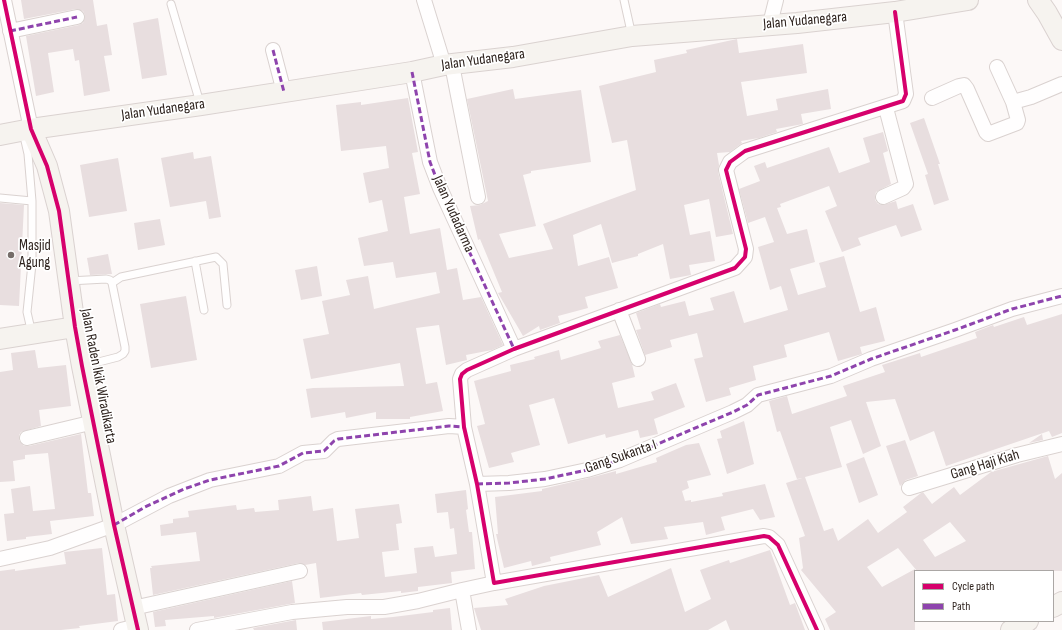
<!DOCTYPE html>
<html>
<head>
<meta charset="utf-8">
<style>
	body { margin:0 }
	#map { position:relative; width:1062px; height:630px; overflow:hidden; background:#fcf8f7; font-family:"Sofia Sans Condensed",sans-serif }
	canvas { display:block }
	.legend { position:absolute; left:914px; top:570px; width:140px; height:52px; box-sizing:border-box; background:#fff; border:1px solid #aba7a5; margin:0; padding:5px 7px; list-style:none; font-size:12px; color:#2e231e }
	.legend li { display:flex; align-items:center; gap:8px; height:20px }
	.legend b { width:20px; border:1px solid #aba7a5 }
</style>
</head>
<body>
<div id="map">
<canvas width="1062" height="630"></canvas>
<ul class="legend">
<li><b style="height:5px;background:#d6006c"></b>Cycle path</li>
<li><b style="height:5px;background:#8e44ad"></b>Path</li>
</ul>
</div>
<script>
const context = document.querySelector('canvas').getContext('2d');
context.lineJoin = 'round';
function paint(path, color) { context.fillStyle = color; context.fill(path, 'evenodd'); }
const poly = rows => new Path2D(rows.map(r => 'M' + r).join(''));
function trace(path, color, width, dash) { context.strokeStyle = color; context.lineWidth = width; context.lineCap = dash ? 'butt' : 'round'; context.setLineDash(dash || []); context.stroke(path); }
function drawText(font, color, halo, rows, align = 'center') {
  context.font = font + ' "Sofia Sans Condensed",sans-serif'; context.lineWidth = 3.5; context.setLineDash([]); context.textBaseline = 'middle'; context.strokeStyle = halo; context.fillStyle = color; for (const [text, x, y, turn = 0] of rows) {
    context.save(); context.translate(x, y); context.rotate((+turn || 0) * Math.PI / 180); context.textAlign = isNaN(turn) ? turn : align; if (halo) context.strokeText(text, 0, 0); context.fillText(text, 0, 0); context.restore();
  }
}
const building = poly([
	[21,0,93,0,97,26,107,24,112,55,104,56,110,91,84,96,79,60,75,61,73,49,48,53,54,92,36,96,26,36,79,25,83,23,85,16,83,11,76,9,24,19],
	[158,18,167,75,142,79,133,23],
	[737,39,739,53,803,44,807,73,741,82,747,116,778,110,776,99,828,89,831,109,801,114,803,124,776,129,777,132,759,138,741,141,742,143,730,152,717,153,719,165,718,172,733,234,716,237,709,199,684,205,690,235,710,231,715,261,689,265,691,275,670,279,663,244,638,254,638,256,612,263,601,224,573,235,578,266,609,257,618,288,585,297,588,308,558,316,560,323,540,330,539,326,523,336,498,293,502,292,480,239,478,240,470,206,480,205,488,201,467,99,513,89,515,99,581,90,591,162,531,171,531,173,523,175,536,226,499,234,509,258,553,249,543,224,636,190,627,140,612,143,599,86,656,72,654,60,687,53,686,50],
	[408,98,418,152,412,153,420,194,404,197,410,234,440,228,447,270,457,268,463,300,481,297,503,345,492,350,466,355,467,360,446,365,439,325,416,328,426,384,437,382,443,411,410,417,410,419,376,419,376,412,346,418,345,412,311,418,306,389,313,388,404,386,400,363,311,379,303,339,329,334,322,301,350,295,346,280,368,276,374,309,440,293,436,272,396,278,393,262,364,266,358,238,388,231,382,200,369,203,363,173,389,168,386,146,341,151,336,105,361,102,361,105],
	[924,118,940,164,938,164,949,200,934,205,925,175,928,174,910,123],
	[883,132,888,151,883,153,891,184,876,192,875,196,875,200,878,204,883,205,896,201,898,209,913,204,922,230,901,237,896,225,858,238,861,245,842,252,825,211,837,206,829,186,780,204,781,207,777,208,787,234,807,229,815,262,790,269,798,295,826,287,819,263,844,256,860,312,876,307,885,341,860,347,862,354,838,361,829,332,784,345,787,357,753,366,756,380,729,388,731,395,706,402,694,359,703,357,697,333,670,340,672,347,645,355,636,330,641,329,636,313,660,304,661,307,685,301,689,316,714,310,710,298,734,291,744,323,788,310,781,286,770,290,758,247,774,242,765,217,748,223,739,189,760,181,754,166,765,162,767,168,829,147,839,173,870,162,863,138],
	[193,152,194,159,211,156,221,217,209,219,206,201,170,207,161,158],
	[118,158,127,211,89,217,80,165],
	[0,203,24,205,19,306,0,305],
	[160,219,165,245,138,250,134,223],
	[108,254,112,274,90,275,87,258],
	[317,266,322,296,301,300,295,270],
	[186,296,197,360,151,368,140,304],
	[1062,314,1062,433,1052,437,1049,431,946,466,934,431,910,441,895,399,866,402,881,446,863,454,851,420,830,427,842,467,805,477,824,531,833,528,838,541,868,519,878,533,907,512,903,507,921,493,923,492,932,504,954,487,960,495,991,472,1048,456,1055,479,1062,473,1062,571,917,571,898,548,867,567,882,587,915,569,915,630,830,630,825,619,836,612,801,570,803,568,799,538,805,536,786,483,802,478,797,479,780,431,777,432,769,401,787,396,792,414,847,396,843,386,885,372,882,365,920,353,921,357,977,338,975,332,993,325,994,327,1024,317,1027,325],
	[950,522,966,541,935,557,923,540],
	[620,335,632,364,635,377,612,383,618,408,654,400,651,392,676,383,685,407,654,419,658,434,640,438,638,430,606,438,605,434,568,444,554,398,529,405,540,445,511,453,514,462,489,468,477,426,485,424,474,381,511,371,510,365,535,359,534,357,559,350,561,360,601,348,598,341],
	[35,350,38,368,66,365,71,406,39,410,41,426,21,432,19,435,19,440,24,446,29,446,81,434,88,493,91,493,94,516,50,521,52,534,26,537,26,539,7,541,4,514,14,513,11,489,30,486,33,511,55,509,48,453,25,455,25,459,13,461,15,481,0,482,0,372,13,370,11,353],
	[744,421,754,464,727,474,717,439,722,438,720,431],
	[1042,434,1043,440,1029,443],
	[905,440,918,476,906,480,900,486,886,446],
	[699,443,711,475,687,481,689,488,682,491,685,501,691,500,691,502,723,496,722,493,765,484,775,517,760,520,753,509,721,517,725,530,706,535,703,522,664,527,668,539,631,544,622,517,597,532,601,545,550,557,551,561,532,566,531,561,504,568,496,534,498,534,495,497,542,491,542,489,589,478,616,471,616,474,657,462,656,458,686,445],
	[864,457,878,495,859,503,846,464],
	[466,490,468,509,466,510,469,532,472,532,475,569,451,572,452,583,418,587,418,591,401,593,401,591,362,595,361,593,320,598,316,563,305,565,299,563,153,595,150,568,152,568,151,566,200,561,196,532,161,536,160,525,173,523,173,519,189,517,188,511,236,505,237,510,254,508,255,512,279,510,278,500,311,496,313,511,333,508,337,541,359,538,355,509,399,504,402,523,396,524,399,550,382,552,385,577,417,573,414,548,433,546,435,557,457,554,454,528,450,529,448,512,437,513,435,494],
	[102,548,107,595,115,594,118,621,79,626,80,628,61,630,0,630,0,571,15,569,15,571,66,564,64,552],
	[770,550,790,605,795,603,805,630,730,630,726,620,708,630,481,630,474,608,508,605,505,599,544,586,599,575,608,597,671,568,685,612,711,599,700,570,729,560,730,563],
	[292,581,295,603,219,617,214,618,214,616,165,620,166,626,155,627,153,612],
	[450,608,452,630,323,630,322,622,371,616,371,619,393,617,433,612,433,610],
	[296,620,297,630,254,630,253,628]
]);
const lane = poly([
	[624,0,632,36],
	[171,4,200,103],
	[23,132,28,154,32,201],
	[0,198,32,201,32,264,27,312,32,334],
	[195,261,204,310],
	[69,281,106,279,110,280,112,283,125,347,125,351,123,354,118,357,83,366],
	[112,283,121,277,216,257,223,264,227,305]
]);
const street = poly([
	[4,0,31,129],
	[424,0,444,65],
	[770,24,776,0],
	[10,31,77,17],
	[273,50,284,92],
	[452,65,478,197],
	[997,67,1013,102],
	[412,72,430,162,440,188,514,349],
	[932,98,959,86,964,85,967,89,986,132,988,134,1017,123,1018,120,1013,102,1031,97,1062,84],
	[883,197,903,188,906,184,886,108],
	[619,310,638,359],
	[27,438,94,422],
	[477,484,509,483,545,479,587,470,620,460,733,412,747,405,758,395,831,376,871,359,955,330,1012,309,1062,296],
	[909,488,1017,455,1062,444],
	[0,559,50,548,114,525,169,496,210,480,279,466,303,453,324,451,334,441,338,439,449,426,464,427],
	[133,608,300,571],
	[121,630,137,626],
	[197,630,292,612,347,607,384,607,418,601,462,590],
	[469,630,462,590,494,583],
	[817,630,778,545,769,537,764,536,494,583,477,484,464,427,460,379,462,374,467,370,514,349,735,268,745,257,746,249,726,170,730,162,745,151,903,101,906,94,895,12]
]);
const secondary = poly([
	[1038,0,1047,13,1062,40],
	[31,129,47,166,59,211,75,327,82,366,114,525,138,630],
	[0,135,31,129,201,105,412,72,444,65,513,57,632,36,797,23,895,12,968,0],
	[0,339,75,327],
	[1053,607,1062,602],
	[1011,630,1028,621]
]);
const quiet = poly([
	[10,31,77,17],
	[273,50,284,92],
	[412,72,430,162,440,188,514,349],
	[477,484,509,483,545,479,587,470,620,460,733,412,747,405,758,395,831,376,871,359,955,330,1012,309,1062,296],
	[114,525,145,507,184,489,210,480,279,466,303,453,324,451,334,441,338,439,449,426,464,427]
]);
const cycleway = poly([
	[4,0,31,129,47,166,59,211,75,327,82,366,114,525,138,630],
	[817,630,778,545,769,537,764,536,494,583,477,484,464,427,460,379,462,374,467,370,514,349,735,268,745,257,746,249,726,170,730,162,745,151,903,101,906,94,895,12]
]);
const markers = [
	[11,255,4,"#766e6a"]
];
const streetNames = [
	["Jalan Yudanegara",805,21,-5],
	["Jalan Yudanegara",483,60,-8],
	["Jalan Yudanegara",163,110,-8],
	["Jalan Yudadarma",453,214,66],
	["Jalan Raden Ikik Wiradikarta",98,376,79],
	["Gang Sukanta I",621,457,-19],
	["Gang Haji Kiah",985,465,-17]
];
const poiNames = [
	["Masjid",19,246],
	["Agung",19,263]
];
paint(building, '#e8dedf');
trace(lane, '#dad2d0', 9);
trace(street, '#dad2d0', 16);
trace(secondary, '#dad2d0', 22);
trace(lane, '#fffefe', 7);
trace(street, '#fffefe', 14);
trace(secondary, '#f6f3ef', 20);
trace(quiet, '#8e44ad', 3, [6, 3]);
trace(cycleway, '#d6006c', 4);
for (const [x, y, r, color] of markers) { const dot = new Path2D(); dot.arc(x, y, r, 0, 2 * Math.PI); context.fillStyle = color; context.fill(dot); trace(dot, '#fff', 1.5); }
drawText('15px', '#2e231e', '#fff', streetNames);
drawText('15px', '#2e231e', '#fff', poiNames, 'left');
</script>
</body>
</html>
